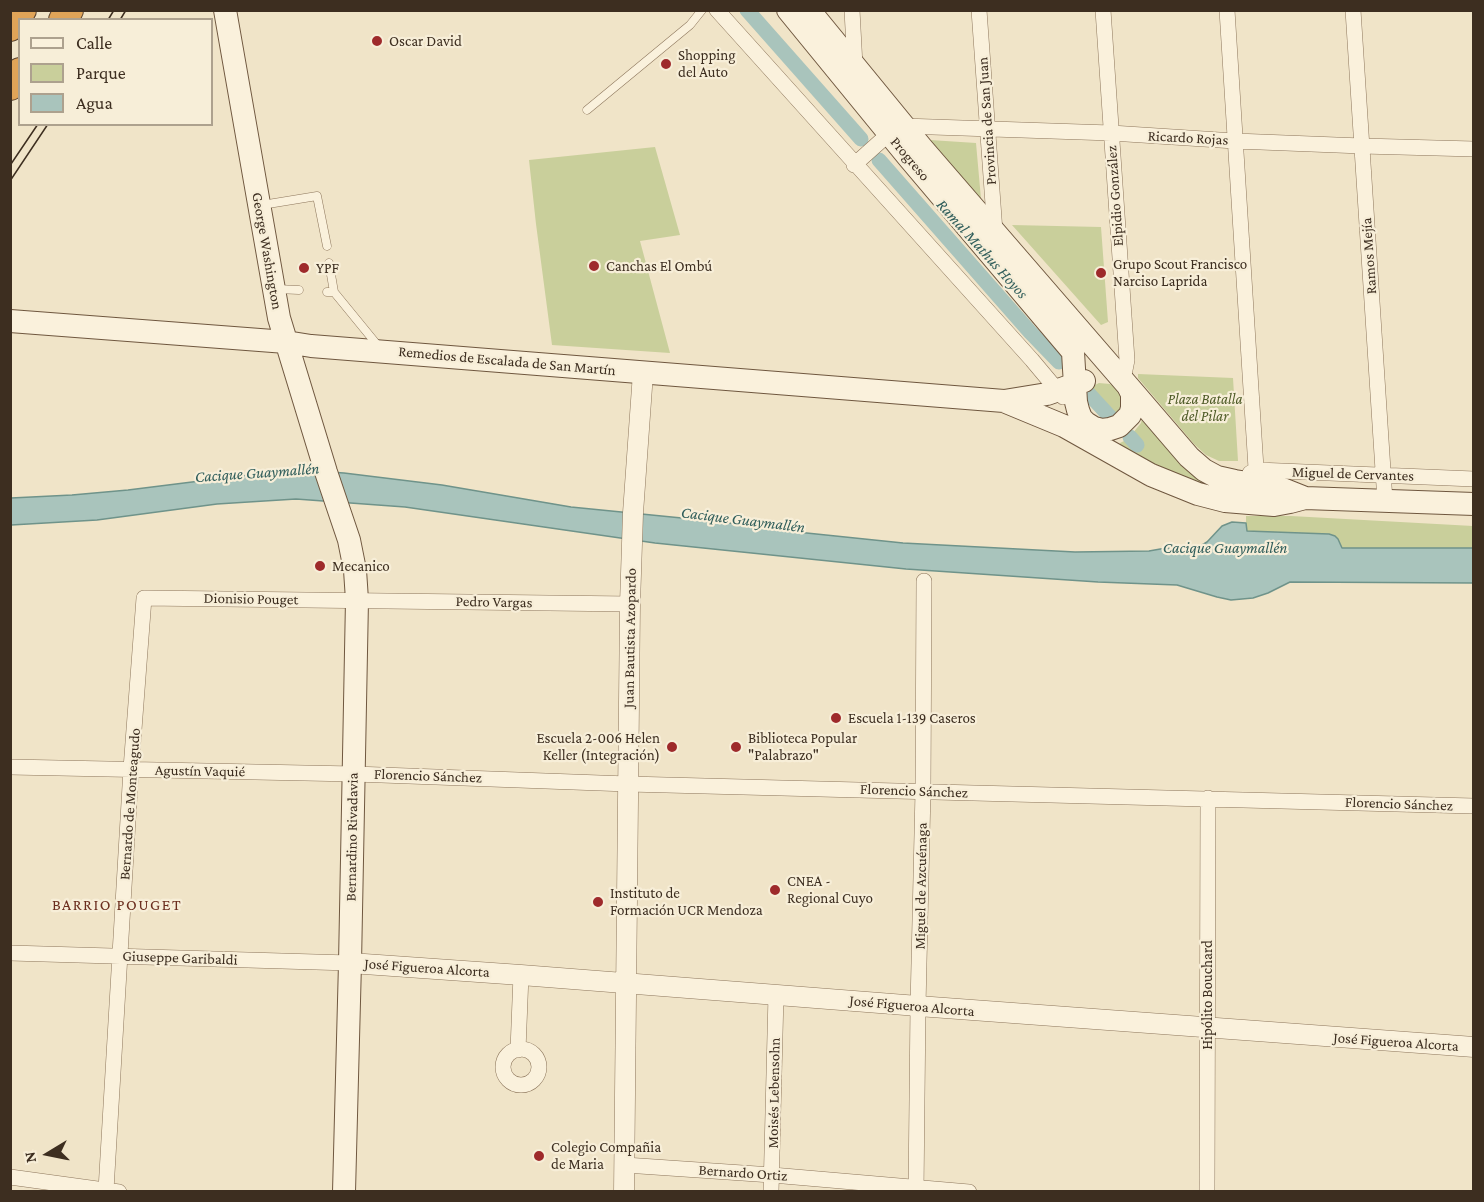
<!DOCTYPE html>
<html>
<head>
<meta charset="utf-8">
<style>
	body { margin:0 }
	#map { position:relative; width:1484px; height:1202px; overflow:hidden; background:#f0e4c8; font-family:"Crimson Pro",serif }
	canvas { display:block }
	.frame { position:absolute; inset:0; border:12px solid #3d2e20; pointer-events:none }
	.legend { position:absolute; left:18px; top:18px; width:195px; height:108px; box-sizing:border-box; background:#f7eed8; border:2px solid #ada18e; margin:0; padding:8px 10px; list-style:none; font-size:18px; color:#3d2e20 }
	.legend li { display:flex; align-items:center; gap:12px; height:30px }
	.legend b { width:30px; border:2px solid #ada18e }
	.north { position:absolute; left:18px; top:1124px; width:60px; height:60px; -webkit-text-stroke:4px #f7eed8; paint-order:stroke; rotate:260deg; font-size:16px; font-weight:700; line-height:24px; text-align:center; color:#3d2e20 }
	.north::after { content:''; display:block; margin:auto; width:21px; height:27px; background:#3d2e20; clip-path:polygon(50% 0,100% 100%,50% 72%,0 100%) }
</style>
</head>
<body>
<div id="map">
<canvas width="1484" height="1202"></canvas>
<div class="frame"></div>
<ul class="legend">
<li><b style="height:8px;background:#faf1dc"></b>Calle</li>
<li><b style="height:16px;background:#c9cf9b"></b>Parque</li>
<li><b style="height:16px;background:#a9c4bc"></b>Agua</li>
</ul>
<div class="north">N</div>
</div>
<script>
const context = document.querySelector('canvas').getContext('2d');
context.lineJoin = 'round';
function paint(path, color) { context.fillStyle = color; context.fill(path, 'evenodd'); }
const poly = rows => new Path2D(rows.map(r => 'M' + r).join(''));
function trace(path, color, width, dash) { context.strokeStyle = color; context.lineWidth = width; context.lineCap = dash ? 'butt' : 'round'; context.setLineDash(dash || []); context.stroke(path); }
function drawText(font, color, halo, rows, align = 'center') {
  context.font = font + ' "Crimson Pro",serif'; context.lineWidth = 4.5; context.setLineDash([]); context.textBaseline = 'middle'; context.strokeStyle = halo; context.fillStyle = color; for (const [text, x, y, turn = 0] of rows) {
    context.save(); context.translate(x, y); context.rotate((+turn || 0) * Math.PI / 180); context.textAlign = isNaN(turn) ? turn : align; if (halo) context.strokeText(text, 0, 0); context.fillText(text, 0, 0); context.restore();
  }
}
const green = poly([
	[930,140,976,143,981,199],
	[655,147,680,235,640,241,670,353,552,345,536,224,529,160],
	[1012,225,1101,227,1108,322,1101,325],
	[1138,374,1233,378,1238,461,1219,461,1206,455,1194,444,1138,378],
	[1099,383,1110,384,1119,390,1123,401,1117,418,1089,388],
	[1142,418,1220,489,1181,479,1120,445,1120,443,1126,440,1135,448,1139,441,1132,434,1141,423],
	[1246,516,1291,516,1473,526,1473,548,1341,548,1340,543,1329,534,1246,531]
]);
const water = poly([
	[313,471,344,473,442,485,571,507,722,522,797,532,903,543,1075,552,1149,551,1166,548,1197,548,1207,542,1222,526,1232,522,1246,523,1247,531,1329,534,1335,536,1338,539,1342,548,1473,548,1474,583,1290,582,1268,593,1253,598,1231,600,1217,597,1177,585,1098,582,906,569,655,543,405,507,296,499,217,504,97,520,11,525,11,498,72,495,128,490,272,472,313,471]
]);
const canal = poly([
	[747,10,861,139],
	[879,160,1030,332,1059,362],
	[1089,394,1112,419],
	[1130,437,1137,445]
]);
const service = poly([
	[587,110,690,25,702,10],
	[262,205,317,196,327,246],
	[329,263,334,292],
	[276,289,299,290],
	[327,292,334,292,379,347]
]);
const minor = poly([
	[717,10,1032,360,1063,397],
	[852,10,855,66],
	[979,10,995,232],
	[1103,10,1127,360,1123,380],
	[1227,10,1257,484],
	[1353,10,1385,501],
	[854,165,883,139,903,126,1111,133,1235,141,1362,146,1474,149],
	[1250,473,1257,470,1474,479],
	[10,767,354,774,628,784,1474,806],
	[10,953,350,963],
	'503 1067a18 18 0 1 1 36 0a18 18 0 1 1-36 0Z',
	[518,1050,521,975],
	[625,1165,772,1175,969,1192],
	[10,1177,119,1192],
	[106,1190,131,769,144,598,630,604],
	[771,1192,776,995],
	[916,1192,918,1006,923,791,924,581],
	[1207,1192,1208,798]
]);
const tertiary = poly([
	[350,963,521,975,918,1006,1474,1047],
	[624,1192,630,604,633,513,643,373]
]);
const secondary = poly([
	[225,10,279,318,326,472,349,540,355,570,357,600,350,963,344,1192],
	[788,10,909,158,1073,352,1076,402,1078,410,1081,418,1086,423,1094,428,1102,430,1110,429,1119,426,1130,415,1132,408,1132,394,1128,386,922,148,809,10],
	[10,321,286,342,311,346,1004,401,1047,394,1084,381],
	[1128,386,1189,457,1204,470,1217,477,1235,481,1280,488,1305,498,1474,504],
	[1006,402,1064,426,1151,475,1198,494,1225,501,1274,505,1290,502,1305,498]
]);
const motorway = poly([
	[63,20,69,10],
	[10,27,22,10],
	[10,86,20,72]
]);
const tram = poly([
	[108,20,114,10],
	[120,20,126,10],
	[11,164,38,124],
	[10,181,48,124]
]);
const markers = [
	[377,41,6,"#9e2a2b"],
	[666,64,6,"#9e2a2b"],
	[594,266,6,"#9e2a2b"],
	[304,268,6,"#9e2a2b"],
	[1101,273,6,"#9e2a2b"],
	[320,566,6,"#9e2a2b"],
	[836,718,6,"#9e2a2b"],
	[672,747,6,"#9e2a2b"],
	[736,747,6,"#9e2a2b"],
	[775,890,6,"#9e2a2b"],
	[598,902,6,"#9e2a2b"],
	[539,1156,6,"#9e2a2b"]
];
const poiNames = [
	["Oscar David",389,41],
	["Shopping",678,55],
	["del Auto",678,72],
	["Grupo Scout Francisco",1113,264],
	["Narciso Laprida",1113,281],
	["Canchas El Ombú",606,266],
	["YPF",316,268],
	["Mecanico",332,566],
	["Escuela 1-139 Caseros",848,718],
	["Escuela 2-006 Helen",660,738,"right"],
	["Keller (Integración)",660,755,"right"],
	["Biblioteca Popular",748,738],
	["\"Palabrazo\"",748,755],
	["CNEA -",787,881],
	["Regional Cuyo",787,898],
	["Instituto de",610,893],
	["Formación UCR Mendoza",610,910],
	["Colegio Compañia",551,1147],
	["de Maria",551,1164]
];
const streetNames = [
	["Provincia de San Juan",987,121,-94],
	["Ricardo Rojas",1188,138,3],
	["Progreso",910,159,50],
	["Elpidio González",1115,196,-94],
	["George Washington",267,251,80],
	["Ramos Mejía",1369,256,-94],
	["Remedios de Escalada de San Martín",507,361,5],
	["Miguel de Cervantes",1353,474,2],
	["Dionisio Pouget",251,599,1],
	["Pedro Vargas",494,602,1],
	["Juan Bautista Azopardo",630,638,-89],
	["Agustín Vaquié",200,771,1],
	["Florencio Sánchez",428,776,2],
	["Florencio Sánchez",914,791,2],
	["Bernardo de Monteagudo",130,804,-86],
	["Florencio Sánchez",1399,804,2],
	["Bernardino Rivadavia",352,837,-89],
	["Miguel de Azcuénaga",921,886,-89],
	["Giuseppe Garibaldi",180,958,2],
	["José Figueroa Alcorta",427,968,4],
	["Hipólito Bouchard",1207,995,-90],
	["José Figueroa Alcorta",912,1006,5],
	["José Figueroa Alcorta",1396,1042,4],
	["Moisés Lebensohn",774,1093,-89],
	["Bernardo Ortiz",743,1173,4]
];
const parkNames = [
	["Plaza Batalla",1205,399],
	["del Pilar",1205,416]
];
const waterNames = [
	["Ramal Mathus Hoyos",982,249,48],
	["Cacique Guaymallén",257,473,-4],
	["Cacique Guaymallén",743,520,7],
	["Cacique Guaymallén",1225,548]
];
const neighbourhoodNames = [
	["BARRIO POUGET",117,905]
];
paint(green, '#c9cf9b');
paint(water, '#a9c4bc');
trace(water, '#6f938a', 1.5);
trace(canal, '#a9c4bc', 15);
trace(service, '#8d765c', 9);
trace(minor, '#8d765c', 16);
trace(tertiary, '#8d765c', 21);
trace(secondary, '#6f573f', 24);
trace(motorway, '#5b4430', 30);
trace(service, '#faf1dc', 8);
trace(minor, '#faf1dc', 15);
trace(tertiary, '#faf1dc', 20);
trace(secondary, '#faf1dc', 22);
trace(motorway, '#e0a458', 28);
trace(tram, '#3d2e20', 1.5);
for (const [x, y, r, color] of markers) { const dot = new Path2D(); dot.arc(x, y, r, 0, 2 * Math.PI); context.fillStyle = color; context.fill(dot); trace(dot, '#f7eed8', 2); }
drawText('15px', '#3d2e20', '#f7eed8', poiNames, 'left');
drawText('15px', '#3d2e20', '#f7eed8', streetNames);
drawText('italic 15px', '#4d5a26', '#f7eed8', parkNames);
drawText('italic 16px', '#2f5d5a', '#f7eed8', waterNames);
context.letterSpacing = '1.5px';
drawText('16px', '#6b2e1e', '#f7eed8', neighbourhoodNames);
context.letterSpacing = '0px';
</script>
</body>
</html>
